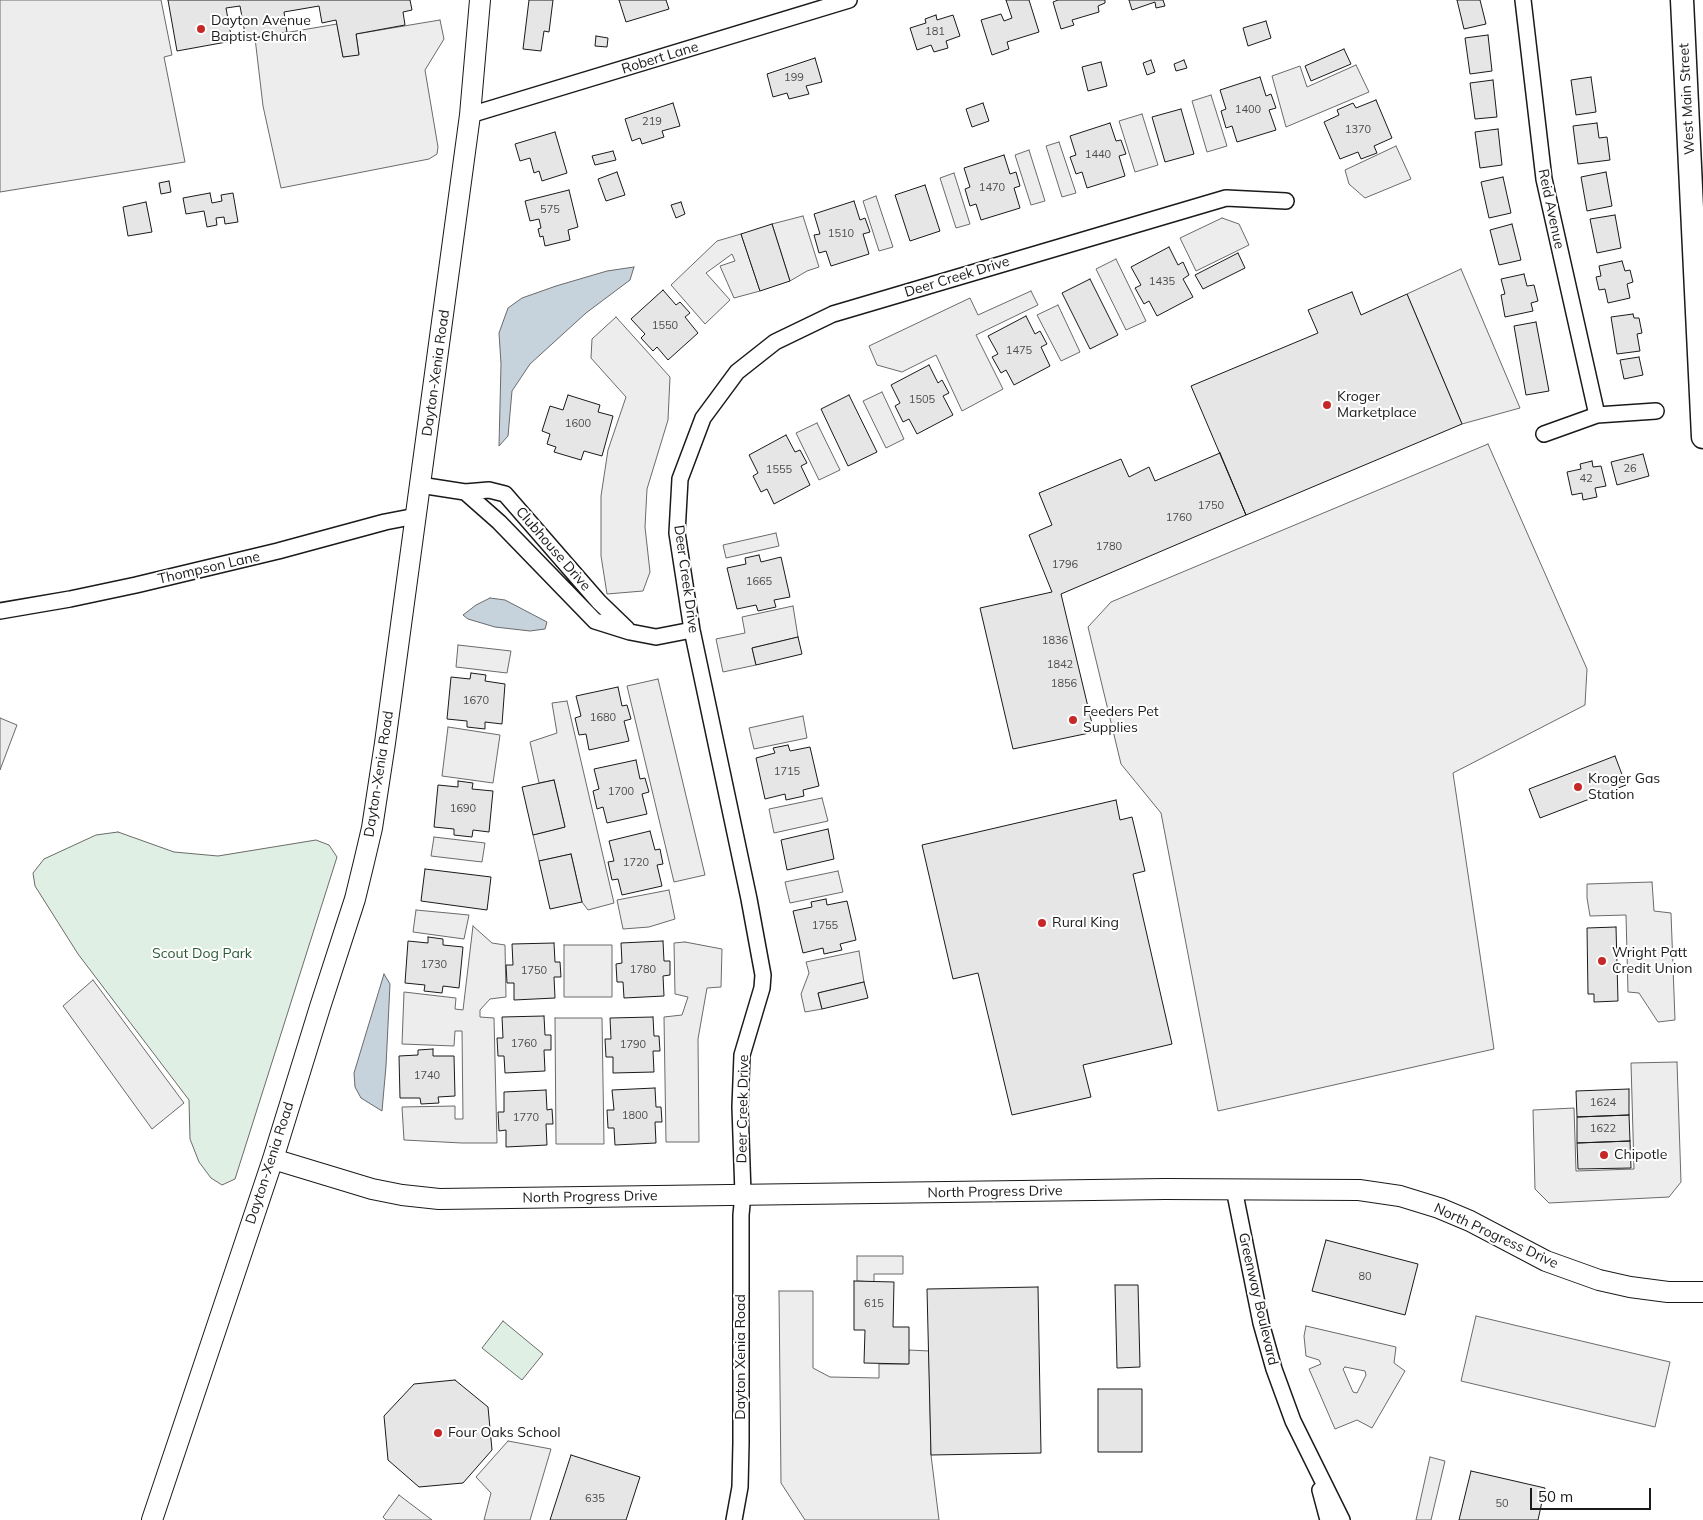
<!DOCTYPE html>
<html>
<head>
<meta charset="utf-8">
<style>
	body { margin:0 }
	#map { position:relative; width:1703px; height:1520px; overflow:hidden; background:#fff; font-family:Mulish,sans-serif }
	canvas { display:block }
	.scale { position:absolute; left:1530px; top:1488px; width:121px; height:22px; box-sizing:border-box; border:2px solid #1a1a1a; border-top:0; padding-left:6px; font-size:15px; line-height:18px; white-space:nowrap; color:#1a1a1a; -webkit-text-stroke:4px #fff; paint-order:stroke }
</style>
</head>
<body>
<div id="map">
<canvas width="1703" height="1520"></canvas>
<div class="scale">50 m</div>
</div>
<script>
const context = document.querySelector('canvas').getContext('2d');
context.lineJoin = 'round';
function paint(path, color) { context.fillStyle = color; context.fill(path, 'evenodd'); }
const poly = rows => new Path2D(rows.map(r => 'M' + r).join(''));
function trace(path, color, width, dash) { context.strokeStyle = color; context.lineWidth = width; context.lineCap = dash ? 'butt' : 'round'; context.setLineDash(dash || []); context.stroke(path); }
function drawText(font, color, halo, rows, align = 'center') {
  context.font = font + ' Mulish,sans-serif'; context.lineWidth = 4; context.setLineDash([]); context.textBaseline = 'middle'; context.strokeStyle = halo; context.fillStyle = color; for (const [text, x, y, turn = 0] of rows) {
    context.save(); context.translate(x, y); context.rotate((+turn || 0) * Math.PI / 180); context.textAlign = isNaN(turn) ? turn : align; if (halo) context.strokeText(text, 0, 0); context.fillText(text, 0, 0); context.restore();
  }
}
const green = poly([
	[118,832,174,852,218,856,316,840,329,845,337,857,235,1179,222,1185,211,1178,199,1162,190,1139,189,1100,78,954,35,886,33,873,44,859,96,835,118,832],
	[503,1321,543,1354,522,1380,482,1348,503,1321]
]);
const parking = poly([
	[0,0,161,0,172,55,164,57,185,162,0,192,0,0],
	[440,20,444,39,425,70,438,147,437,154,429,159,281,188,263,106,255,38,337,24,343,57,359,54,356,34,440,20],
	[1356,65,1369,92,1286,127,1272,76,1300,66,1307,87,1356,65],
	[1211,95,1227,146,1207,152,1192,101,1211,95],
	[1142,114,1158,165,1135,172,1119,121,1142,114],
	[1059,142,1076,193,1062,197,1046,146,1059,142],
	[1396,146,1411,179,1365,198,1349,184,1345,170,1396,146],
	[1029,150,1045,201,1031,205,1015,155,1029,150],
	[954,173,970,224,956,228,940,178,954,173],
	[876,196,893,247,879,251,863,201,876,196],
	[803,216,819,267,807,271,790,281,772,224,803,216],
	[1222,218,1239,224,1249,245,1196,271,1180,238,1222,218],
	[741,234,760,291,734,298,720,266,735,261,732,254,706,273,730,300,705,324,671,285,717,241,741,234],
	[1116,259,1146,321,1126,330,1096,269,1116,259],
	[1461,269,1520,408,1462,424,1407,294,1461,269],
	[1031,291,1038,305,976,335,1003,389,962,411,936,355,902,372,877,365,869,346,970,298,978,315,1031,291],
	[1058,305,1080,352,1061,361,1037,315,1058,305],
	[616,317,670,377,668,420,647,489,645,527,650,572,643,591,607,594,601,556,601,496,608,450,626,397,591,358,592,339,616,317],
	[882,392,904,439,886,448,863,401,882,392],
	[817,423,840,470,819,480,796,433,817,423],
	[1488,444,1587,669,1585,705,1453,773,1494,1049,1218,1111,1161,813,1121,764,1088,627,1111,602,1488,444],
	[776,533,779,546,726,558,723,545,776,533],
	[793,606,798,637,752,648,756,665,723,672,716,639,745,633,742,617,793,606],
	[458,645,511,651,507,673,456,667,458,645],
	[658,679,705,875,674,882,627,686,658,679],
	[567,701,614,903,588,910,582,902,571,854,539,861,533,835,565,827,554,780,539,783,530,742,557,733,552,703,567,701],
	[803,716,807,738,754,749,749,728,803,716],
	[0,718,17,725,0,770,0,718],
	[448,727,500,735,493,783,442,776,448,727],
	[822,798,828,821,774,833,769,809,822,798],
	[434,837,485,843,482,862,431,856,434,837],
	[838,871,843,892,790,903,785,882,838,871],
	[1652,882,1654,911,1671,913,1675,1020,1658,1022,1639,993,1628,992,1626,915,1590,916,1587,898,1587,884,1652,882],
	[669,890,675,919,649,927,623,929,617,900,669,890],
	[416,910,469,915,464,939,413,932,416,910],
	[473,926,492,943,505,945,506,997,490,999,480,1010,480,1017,494,1018,497,1143,462,1143,404,1140,402,1107,455,1106,455,1119,463,1119,462,1031,455,1031,454,1046,402,1044,404,992,456,998,455,1009,463,1010,473,926],
	[685,942,722,949,721,987,707,988,698,1039,699,1142,666,1142,664,1017,682,1015,688,997,675,994,674,943,685,942],
	[564,945,612,945,612,997,564,997,564,945],
	[859,951,864,982,818,993,822,1009,805,1012,801,994,809,973,806,962,859,951],
	[93,980,184,1103,152,1129,63,1006,93,980],
	[555,1018,602,1018,604,1144,556,1144,555,1018],
	[1677,1062,1681,1182,1669,1197,1549,1203,1535,1189,1533,1110,1574,1108,1576,1171,1634,1169,1631,1063,1677,1062],
	[857,1256,903,1256,903,1274,874,1274,874,1282,857,1281,857,1256],
	[779,1291,813,1291,813,1368,830,1377,879,1378,879,1364,908,1364,909,1350,929,1351,931,1455,939,1520,805,1520,781,1483,779,1291],
	[1476,1316,1670,1362,1655,1427,1461,1381,1476,1316],
	[1306,1326,1396,1347,1394,1363,1405,1371,1372,1428,1357,1420,1335,1429,1309,1369,1321,1364,1319,1360,1306,1356,1304,1336,1306,1326],
	[1345,1367,1365,1371,1366,1375,1357,1393,1353,1392,1343,1369,1345,1367],
	[508,1441,551,1449,530,1520,484,1520,491,1493,476,1477,508,1441],
	[1430,1457,1445,1461,1431,1520,1416,1520,1430,1457],
	[399,1495,432,1520,386,1520,383,1517,399,1495]
]);
const water = poly([
	[634,267,630,280,586,313,530,364,512,391,508,436,499,446,501,364,499,333,508,308,522,298,556,286,607,271,634,267],
	[490,598,505,600,547,622,545,629,530,631,495,627,468,619,463,615,476,605,490,598],
	[384,974,390,984,386,1066,382,1111,361,1098,355,1087,354,1073,384,974]
]);
const building = poly([
	[168,0,410,0,412,10,403,12,405,25,356,34,359,55,343,57,336,20,322,23,319,6,284,12,287,32,246,39,240,6,226,8,232,41,177,51,168,0],
	[529,0,553,0,549,32,544,31,541,51,523,49,529,0],
	[619,0,666,0,669,9,626,22,619,0],
	[1006,0,1029,0,1039,32,1007,42,1009,49,992,55,981,20,1001,14,1004,21,1012,18,1006,0],
	[1058,0,1105,0,1105,3,1098,6,1099,12,1072,20,1074,25,1061,29,1053,2,1058,0],
	[1129,0,1163,0,1165,6,1156,8,1155,2,1132,10,1129,0],
	[1457,0,1480,0,1486,24,1464,29,1457,0],
	[936,15,937,20,953,15,960,36,946,41,948,48,934,52,931,45,917,50,910,28,926,23,925,19,936,15],
	[1266,21,1271,38,1248,46,1243,28,1266,21],
	[1488,35,1492,71,1470,74,1465,38,1488,35],
	[596,36,608,38,607,47,595,46,596,36],
	[1344,49,1351,64,1311,81,1305,66,1344,49],
	[815,58,822,82,806,86,809,94,789,99,787,93,773,97,767,74,815,58],
	[1151,60,1155,72,1147,75,1143,63,1151,60],
	[1184,60,1187,68,1176,71,1174,64,1184,60],
	[1101,62,1107,86,1088,91,1082,67,1101,62],
	[1260,77,1266,96,1271,94,1276,108,1269,110,1276,130,1237,142,1232,126,1226,128,1221,111,1226,109,1220,90,1260,77],
	[1591,77,1596,112,1576,115,1571,80,1591,77],
	[1493,80,1497,117,1475,119,1470,83,1493,80],
	[1376,100,1392,138,1374,146,1377,153,1361,159,1358,152,1340,159,1324,122,1339,115,1337,110,1353,103,1356,108,1376,100],
	[673,103,680,126,662,131,664,137,642,144,640,138,632,141,625,119,673,103],
	[983,103,989,121,972,127,966,109,983,103],
	[1181,109,1194,154,1165,162,1152,117,1181,109],
	[1110,123,1116,141,1121,140,1126,154,1119,156,1125,176,1087,188,1082,172,1076,174,1070,157,1076,155,1070,136,1110,123],
	[1597,123,1599,138,1607,137,1610,160,1578,164,1573,126,1597,123],
	[1498,129,1502,165,1480,168,1475,132,1498,129],
	[555,132,567,173,542,181,539,171,534,173,530,158,520,161,515,144,555,132],
	[613,151,616,160,595,165,592,156,613,151],
	[1004,155,1010,174,1016,172,1020,186,1014,188,1020,208,981,220,976,204,970,206,965,189,970,187,964,168,1004,155],
	[617,172,625,195,606,201,598,179,617,172],
	[1606,172,1612,206,1587,211,1581,177,1606,172],
	[1503,177,1511,213,1489,218,1481,182,1503,177],
	[169,181,171,192,161,194,159,183,169,181],
	[925,185,940,231,910,241,895,195,925,185],
	[569,190,578,227,568,230,570,240,545,246,543,236,540,237,538,229,541,228,539,219,530,221,525,201,569,190],
	[210,193,212,203,222,201,221,195,233,193,238,222,225,224,224,217,216,218,217,225,207,227,204,211,186,214,183,198,210,193],
	[854,201,860,220,865,218,870,232,863,234,869,254,831,266,826,251,819,253,814,235,820,234,814,214,854,201],
	[146,202,152,232,128,236,123,207,146,202],
	[681,202,685,214,676,218,671,205,681,202],
	[1615,215,1621,248,1597,253,1590,219,1615,215],
	[772,224,790,281,760,291,741,234,772,224],
	[1512,224,1521,260,1499,265,1490,230,1512,224],
	[1169,247,1178,265,1183,262,1189,275,1183,279,1193,297,1157,316,1149,301,1144,304,1135,288,1141,285,1131,267,1169,247],
	[1238,253,1245,268,1203,289,1195,275,1238,253],
	[1622,261,1625,271,1630,270,1633,282,1627,284,1630,298,1608,303,1605,289,1599,290,1596,277,1601,276,1599,266,1622,261],
	[1524,274,1527,286,1534,285,1538,301,1531,303,1533,311,1505,317,1501,295,1505,294,1501,279,1524,274],
	[1090,279,1118,335,1090,349,1062,293,1090,279],
	[663,290,676,305,680,302,690,313,685,317,698,333,668,360,657,347,653,351,641,338,645,334,631,319,663,290],
	[1352,292,1361,315,1407,294,1462,424,1246,515,1191,386,1318,333,1308,310,1352,292],
	[1633,314,1634,318,1639,318,1642,333,1637,334,1640,351,1617,354,1611,317,1633,314],
	[1026,316,1035,334,1040,331,1047,344,1041,347,1050,366,1014,385,1006,370,1001,373,992,357,998,354,988,336,1026,316],
	[1536,322,1549,391,1526,395,1514,326,1536,322],
	[1639,357,1643,375,1624,379,1620,360,1639,357],
	[929,365,938,383,942,380,949,393,943,396,953,415,917,434,909,419,903,422,895,406,900,403,891,385,929,365],
	[568,395,600,405,598,412,613,416,602,456,584,451,581,460,554,452,556,447,547,444,550,434,542,431,550,406,563,410,568,395],
	[849,395,877,452,848,466,821,409,849,395],
	[786,435,795,452,800,450,807,463,801,466,810,485,774,504,767,489,761,492,753,476,758,473,749,455,786,435],
	[1220,453,1246,515,1061,594,1094,732,1013,749,980,608,1052,592,1029,535,1052,525,1039,493,1121,459,1129,477,1149,467,1155,481,1220,453],
	[1643,454,1649,476,1617,485,1611,462,1643,454],
	[1592,461,1593,467,1601,466,1606,486,1595,488,1597,497,1583,500,1582,493,1572,495,1567,472,1581,469,1580,464,1592,461],
	[759,555,761,562,781,557,790,597,774,600,776,607,758,611,756,605,737,609,727,568,746,564,745,558,759,555],
	[798,637,802,654,756,665,752,648,798,637],
	[471,673,486,675,485,681,505,684,502,724,485,722,485,729,467,727,467,721,447,719,451,677,470,679,471,673],
	[618,687,622,706,627,705,631,719,624,721,629,741,589,750,586,734,579,735,575,718,581,716,576,696,618,687],
	[788,745,790,751,810,747,819,786,803,790,804,796,786,800,785,794,765,799,756,758,775,753,773,748,788,745],
	[1615,756,1626,785,1540,818,1529,789,1615,756],
	[636,760,640,779,645,778,649,792,642,794,647,814,607,823,603,807,597,809,593,791,599,789,594,769,636,760],
	[554,780,565,827,533,835,522,787,554,780],
	[458,781,473,783,472,789,493,791,489,832,473,830,472,837,454,835,454,829,434,827,438,785,458,787,458,781],
	[1116,800,1120,820,1132,817,1145,871,1133,874,1172,1044,1083,1065,1091,1097,1012,1115,978,973,953,979,922,845,1116,800],
	[828,829,834,859,787,870,781,840,828,829],
	[650,831,655,850,660,849,663,864,657,865,662,886,622,895,618,879,612,880,608,862,614,861,609,841,650,831],
	[571,854,582,902,550,909,539,861,571,854],
	[425,869,491,877,487,910,421,901,425,869],
	[826,899,827,905,847,901,856,940,840,944,842,950,824,954,823,948,803,953,793,911,812,907,811,902,826,899],
	[1616,927,1618,1001,1594,1002,1594,994,1588,994,1587,928,1616,927],
	[428,937,443,939,443,945,463,947,459,988,443,986,442,993,424,991,425,985,405,983,408,941,428,943,428,937],
	[663,941,664,961,670,961,670,975,663,976,664,996,624,998,623,982,617,982,616,964,622,963,621,943,663,941],
	[554,943,555,962,560,962,561,977,554,977,555,998,514,1000,514,983,507,983,506,965,513,965,512,944,554,943],
	[864,982,868,998,822,1009,818,993,864,982],
	[544,1016,545,1035,551,1035,551,1050,544,1050,545,1071,505,1073,504,1056,498,1056,497,1038,503,1038,502,1017,544,1016],
	[653,1017,654,1036,659,1036,660,1051,653,1051,654,1072,613,1073,613,1057,606,1057,605,1039,611,1039,610,1018,653,1017],
	[433,1049,433,1056,454,1056,455,1096,438,1097,439,1103,421,1104,420,1098,400,1098,399,1056,418,1055,418,1050,433,1049],
	[655,1088,656,1107,661,1107,662,1122,655,1122,656,1143,615,1145,614,1128,608,1128,607,1110,614,1110,612,1090,655,1088],
	[1629,1089,1629,1115,1577,1117,1576,1091,1629,1089],
	[546,1090,547,1110,552,1109,553,1124,546,1124,547,1145,506,1147,506,1130,499,1131,498,1112,504,1112,504,1092,546,1090],
	[1629,1115,1630,1141,1577,1143,1577,1117,1629,1115],
	[1630,1141,1631,1168,1578,1169,1577,1143,1630,1141],
	[1326,1240,1418,1264,1405,1315,1312,1291,1326,1240],
	[854,1281,894,1282,893,1327,909,1327,909,1364,864,1363,865,1330,854,1330,854,1281],
	[1115,1285,1138,1285,1140,1367,1117,1368,1115,1285],
	[1038,1287,1041,1453,931,1455,927,1289,1038,1287],
	[455,1380,488,1407,492,1450,463,1483,419,1487,388,1460,384,1416,414,1384,455,1380],
	[1098,1389,1142,1389,1142,1452,1098,1452,1098,1389],
	[571,1455,640,1477,626,1520,550,1520,571,1455],
	[1471,1471,1545,1488,1538,1520,1459,1520,1471,1471]
]);
const street = poly([
	[1523,0,1544,179,1597,415],
	[470,115,849,0],
	[1544,434,1597,415,1656,411],
	[420,485,465,492,489,490,505,494,599,602,627,629],
	[465,492,499,522,595,621,630,632,656,637,692,630],
	[0,611,70,599,136,585,278,551,385,522,416,516],
	[1234,1189,1261,1323,1274,1369,1293,1421,1342,1520],
	[1320,1490,1328,1520],
	[734,1520,740,1487,741,1443,741,1215,743,1194,740,1107,742,1055,762,988,763,975,749,899,692,630,677,533,680,479,703,418,737,372,775,342,833,314,1226,198,1286,201]
]);
const secondary = poly([
	[273,1159,372,1189,402,1195,439,1199,1165,1189,1359,1190,1400,1196,1439,1208,1470,1221,1546,1261,1599,1280,1630,1287,1668,1292,1703,1292],
	[152,1520,273,1159,320,1007,355,899,364,862,372,828,385,743,470,115,480,0]
]);
const primary = poly([
	[1682,0,1703,437]
]);
const markers = [
	[201,29,5,"#c62828"],
	[1327,405,5,"#c62828"],
	[1073,720,5,"#c62828"],
	[1578,787,5,"#c62828"],
	[1042,923,5,"#c62828"],
	[1602,961,5,"#c62828"],
	[1604,1155,5,"#c62828"],
	[438,1433,5,"#c62828"]
];
const numberNames = [
	["181",935,32],
	["199",794,78],
	["1400",1248,110],
	["219",652,122],
	["1370",1358,130],
	["1440",1098,155],
	["1470",992,188],
	["575",550,210],
	["1510",841,234],
	["1435",1162,282],
	["1550",665,326],
	["1475",1019,351],
	["1505",922,400],
	["1600",578,424],
	["26",1630,469],
	["1555",779,470],
	["42",1586,479],
	["1750",1211,506],
	["1760",1179,518],
	["1780",1109,547],
	["1796",1065,565],
	["1665",759,582],
	["1836",1055,641],
	["1842",1060,665],
	["1856",1064,684],
	["1670",476,701],
	["1680",603,718],
	["1715",787,772],
	["1700",621,792],
	["1690",463,809],
	["1720",636,863],
	["1755",825,926],
	["1730",434,965],
	["1780",643,970],
	["1750",534,971],
	["1760",524,1044],
	["1790",633,1045],
	["1740",427,1076],
	["1624",1603,1103],
	["1800",635,1116],
	["1770",526,1118],
	["1622",1603,1129],
	["80",1365,1277],
	["615",874,1304],
	["635",595,1499],
	["50",1502,1504]
];
const poiNames = [
	["Dayton Avenue",211,21],
	["Baptist Church",211,37],
	["Kroger",1337,397],
	["Marketplace",1337,413],
	["Feeders Pet",1083,712],
	["Supplies",1083,728],
	["Kroger Gas",1588,779],
	["Station",1588,795],
	["Rural King",1052,923],
	["Wright Patt",1612,953],
	["Credit Union",1612,969],
	["Chipotle",1614,1155],
	["Four Oaks School",448,1433]
];
const streetNames = [
	["Robert Lane",660,58,-17],
	["West Main Street",1687,99,-93],
	["Reid Avenue",1551,209,78],
	["Deer Creek Drive",957,277,-17],
	["Dayton-Xenia Road",436,373,-82],
	["Clubhouse Drive",553,549,49],
	["Thompson Lane",209,568,-13],
	["Deer Creek Drive",686,579,82],
	["Dayton-Xenia Road",379,774,-81],
	["Deer Creek Drive",743,1109,-89],
	["Dayton-Xenia Road",270,1163,-72],
	["North Progress Drive",995,1192,-1],
	["North Progress Drive",590,1197,-1],
	["North Progress Drive",1496,1236,25],
	["Greenway Boulevard",1258,1299,77],
	["Dayton Xenia Road",741,1357,-90]
];
const parkNames = [
	["Scout Dog Park",202,954]
];
paint(green, '#e0efe3');
trace(green, '#6a6a6a', 1);
paint(parking, '#ededed');
trace(parking, '#6a6a6a', 1);
paint(water, '#c6d2dc');
trace(water, '#6a6a6a', 1);
paint(building, '#e6e6e6');
trace(building, '#1a1a1a', 1);
trace(street, '#1a1a1a', 18);
trace(secondary, '#1a1a1a', 22);
trace(primary, '#1a1a1a', 25);
trace(street, '#fff', 15);
trace(secondary, '#fff', 20);
trace(primary, '#fff', 22);
for (const [x, y, r, color] of markers) { const dot = new Path2D(); dot.arc(x, y, r, 0, 2 * Math.PI); context.fillStyle = color; context.fill(dot); trace(dot, '#fff', 2); }
drawText('11px', '#4d4d4d', null, numberNames);
drawText('14px', '#1a1a1a', '#fff', poiNames, 'left');
drawText('14px', '#1a1a1a', '#fff', streetNames);
drawText('14px', '#2b5a34', '#fff', parkNames);
</script>
</body>
</html>
